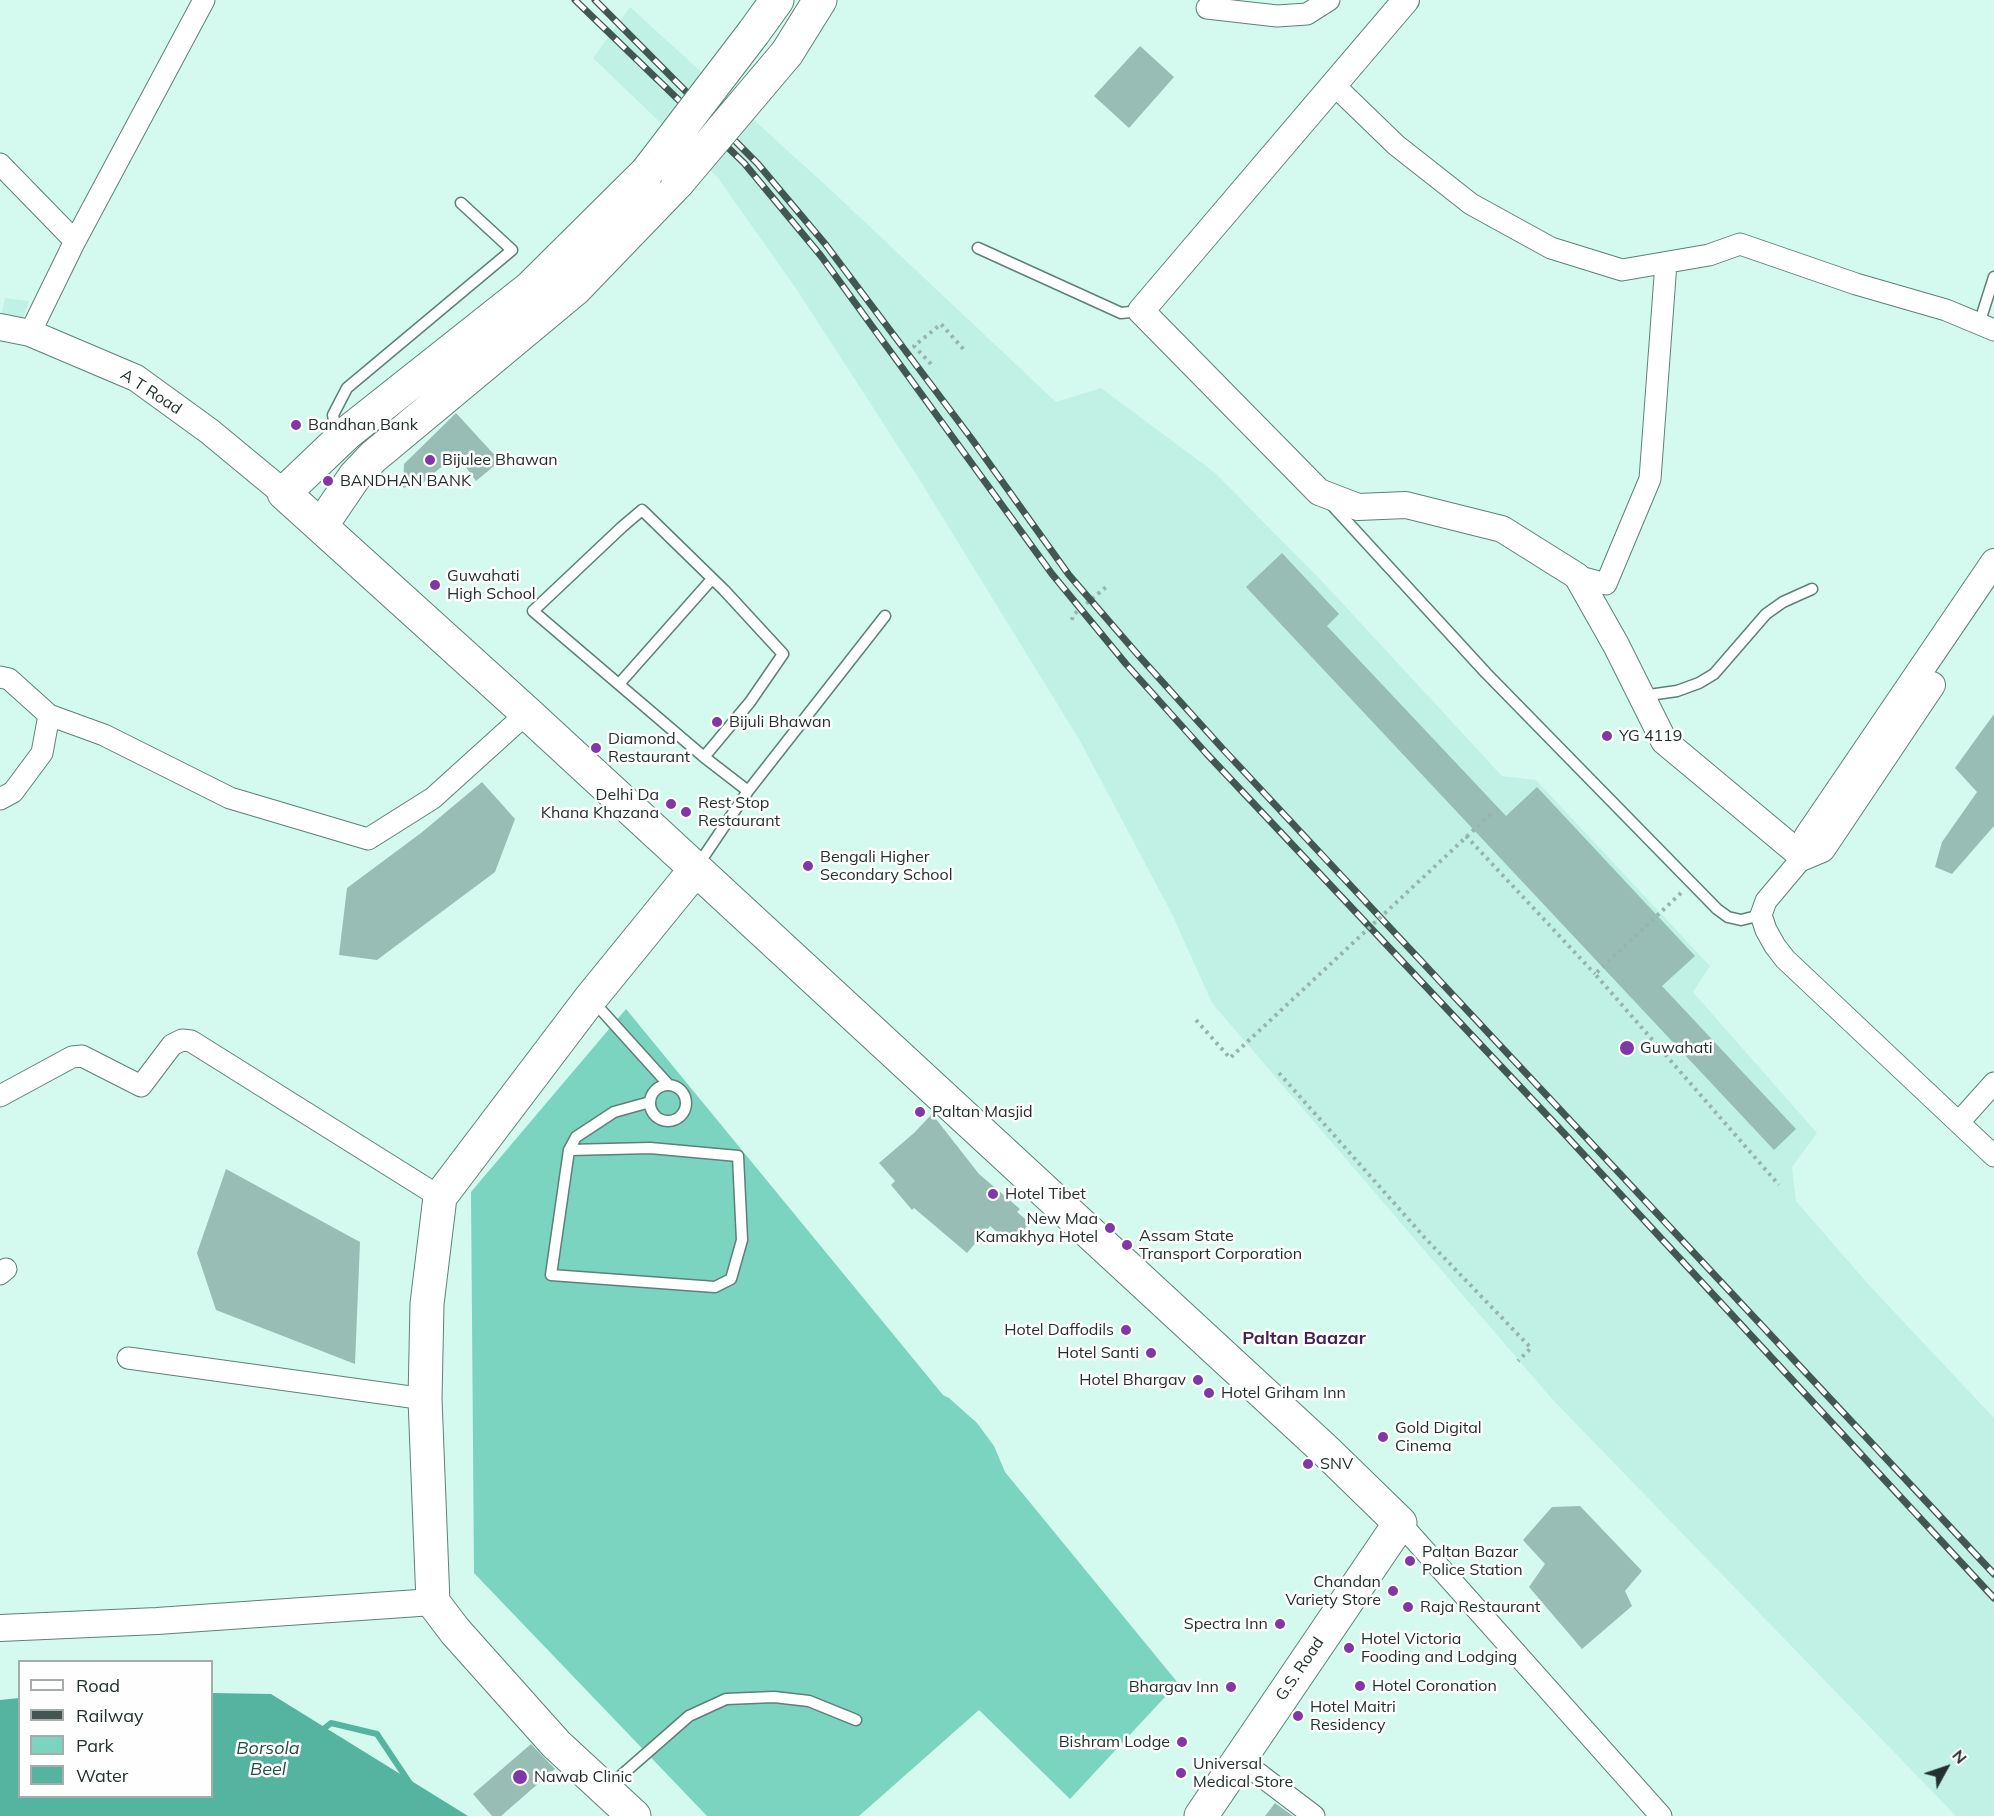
<!DOCTYPE html>
<html>
<head>
<meta charset="utf-8">
<style>
	body { margin:0 }
	#map { position:relative; width:1994px; height:1816px; overflow:hidden; background:#d4faf0; font-family:Mulish,sans-serif }
	canvas { display:block }
	.legend { position:absolute; left:18px; top:1660px; width:195px; height:138px; box-sizing:border-box; background:#fefefe; border:2px solid #a6acaa; margin:0; padding:8px 10px; list-style:none; font-size:18px; color:#22312d }
	.legend li { display:flex; align-items:center; gap:12px; height:30px }
	.legend b { width:30px; border:2px solid #a6acaa }
	.north { position:absolute; left:1916px; top:1738px; width:60px; height:60px; -webkit-text-stroke:4px #fefefe; paint-order:stroke; rotate:50deg; font-size:16px; font-weight:700; line-height:24px; text-align:center; color:#22312d }
	.north::after { content:''; display:block; margin:auto; width:21px; height:27px; background:#22312d; clip-path:polygon(50% 0,100% 100%,50% 72%,0 100%) }
</style>
</head>
<body>
<div id="map">
<canvas width="1994" height="1816"></canvas>
<ul class="legend">
<li><b style="height:8px;background:#fff"></b>Road</li>
<li><b style="height:8px;background:#435752"></b>Railway</li>
<li><b style="height:16px;background:#7ad4c0"></b>Park</li>
<li><b style="height:16px;background:#55b4a0"></b>Water</li>
</ul>
<div class="north">N</div>
</div>
<script>
const context = document.querySelector('canvas').getContext('2d');
context.lineJoin = 'round';
function paint(path, color) { context.fillStyle = color; context.fill(path, 'evenodd'); }
const poly = rows => new Path2D(rows.map(r => 'M' + r).join(''));
function trace(path, color, width, dash) { context.strokeStyle = color; context.lineWidth = width; context.lineCap = dash ? 'butt' : 'round'; context.setLineDash(dash || []); context.stroke(path); }
function drawText(font, color, halo, rows, align = 'center') {
  context.font = font + ' Mulish,sans-serif'; context.lineWidth = 5; context.setLineDash([]); context.textBaseline = 'middle'; context.strokeStyle = halo; context.fillStyle = color; for (const [text, x, y, turn = 0] of rows) {
    context.save(); context.translate(x, y); context.rotate((+turn || 0) * Math.PI / 180); context.textAlign = isNaN(turn) ? turn : align; if (halo) context.strokeText(text, 0, 0); context.fillText(text, 0, 0); context.restore();
  }
}
const built = poly([
	[630,7,833,192,1056,402,1101,388,1214,472,1320,579,1502,776,1536,780,1710,966,1693,992,1817,1133,1792,1167,1796,1201,1869,1285,1994,1418,1994,1816,1956,1816,1552,1399,1212,1003,1172,914,1080,741,916,474,797,290,718,178,593,58],
	[5,298,29,301,22,321,0,321]
]);
const green = poly([
	[626,1009,943,1395,949,1398,977,1423,994,1446,1005,1472,1178,1683,1070,1799,979,1710,859,1816,707,1816,474,1573,471,1192]
]);
const water = poly([
	[212,1693,271,1694,468,1816,0,1816,0,1700,19,1698,20,1796,212,1796]
]);
const stream = poly([
	[321,1731,331,1723,377,1734,411,1785]
]);
const building = poly([
	[1140,46,1174,77,1129,128,1094,96],
	[456,413,500,461,476,481,460,459,440,468,424,482,403,488,404,464],
	[1282,553,1339,614,1327,626,1506,816,1537,787,1695,956,1662,986,1796,1129,1774,1150,1246,587],
	[1994,714,1994,826,1952,874,1935,867,1942,842,1977,792,1955,768],
	[482,782,515,819,495,872,377,960,339,955,347,888,421,833],
	[932,1114,979,1174,1020,1209,1017,1212,1030,1223,1011,1244,990,1226,967,1253,914,1208,912,1210,891,1185,895,1181,879,1163,914,1133],
	[226,1169,360,1242,355,1364,216,1310,197,1253],
	[1580,1506,1642,1571,1625,1591,1632,1606,1582,1649,1529,1587,1545,1564,1523,1540,1552,1507],
	[531,1744,555,1769,501,1816,492,1816,473,1794],
	[1275,1803,1293,1816,1265,1816]
]);
const path = poly([
	[931,364,914,346,941,324,966,352],
	[1072,620,1073,615,1106,587],
	[1466,836,1595,974],
	[1681,893,1595,974,1779,1185],
	[1279,1073,1425,1238,1531,1348,1518,1361]
]);
const service = poly([
	[978,248,1121,313,1140,311],
	[1979,324,1994,277],
	[337,436,333,415,347,388,512,250,461,203],
	[1330,503,1486,673,1717,909,1728,917,1741,920,1761,915],
	[619,684,712,579],
	[1642,696,1677,691,1699,683,1714,674,1766,614,1783,602,1812,589],
	[704,757,750,702,783,654,724,590,642,510,622,527,533,611,704,757,748,791],
	[698,865,748,791,885,616],
	[593,1001,668,1084],
	'650 1103a18 18 0 1 1 36 0a18 18 0 1 1-36 0Z',
	[569,1150,650,1148,738,1156,742,1240,731,1279,715,1287,551,1275,569,1150,576,1137,614,1112,650,1102],
	[608,1787,689,1716,726,1699,774,1697,809,1701,856,1720]
]);
const minor = poly([
	[1207,8,1277,16,1307,14,1329,0],
	[1334,85,1396,145,1471,204,1551,248,1622,270,1709,255,1740,244,1856,284,1946,310,1994,330],
	[0,164,75,241],
	[30,333,75,241,204,0],
	[1577,576,1606,584,1650,479,1666,263],
	[0,677,9,679,49,715,104,735,230,798,368,839,433,798,527,713],
	[0,799,13,792,42,753,49,715],
	[1803,857,1766,901,1761,915,1766,930,1775,946,1785,959,1994,1156],
	[0,1096,72,1057,82,1056,141,1086,172,1045,182,1040,191,1041,440,1197],
	[1960,1121,1994,1083],
	[0,1274,6,1269],
	[128,1358,425,1399],
	[1400,1523,1661,1816],
	[1239,1759,1314,1816]
]);
const tertiary = poly([
	[1406,0,1141,311,1319,492,1358,507,1406,505,1502,529,1577,576,1616,645,1664,741,1803,857],
	[0,327,30,333,136,378,209,431,284,493],
	[1803,857,1807,837,1994,562],
	[1803,857,1822,849,1932,685],
	[0,1628,157,1621,433,1602]
]);
const primary = poly([
	[754,32,777,0],
	[787,53,820,0],
	[647,172,530,288,347,433,284,493,527,713,1325,1450,1400,1523,1201,1816],
	[321,526,355,476,373,457,575,289,678,182],
	[634,1816,556,1744,455,1631,433,1602,425,1399,427,1304,440,1197,590,999,695,870]
]);
const rail = poly([
	[575,0,744,163,821,256,1052,574,1126,664,1206,753,1559,1128,1994,1598],
	[595,0,758,164,826,245,971,438,1069,575,1139,656,1222,748,1994,1574]
]);
const pathBridge = poly([
	[1196,1020,1230,1058,1493,812]
]);
const primaryBridge = poly([
	[647,172,754,32],
	[678,182,787,53]
]);
const markers = [
	[296,425,6,"#8137a8"],
	[430,460,6,"#8137a8"],
	[328,481,6,"#8137a8"],
	[435,585,6,"#8137a8"],
	[717,722,6,"#8137a8"],
	[1607,736,6,"#8137a8"],
	[596,748,6,"#8137a8"],
	[671,804,6,"#8137a8"],
	[686,812,6,"#8137a8"],
	[808,866,6,"#8137a8"],
	[1627,1048,8,"#8137a8"],
	[920,1112,6,"#8137a8"],
	[993,1194,6,"#8137a8"],
	[1110,1228,6,"#8137a8"],
	[1127,1245,6,"#8137a8"],
	[1126,1330,6,"#8137a8"],
	[1151,1353,6,"#8137a8"],
	[1198,1380,6,"#8137a8"],
	[1209,1393,6,"#8137a8"],
	[1383,1437,6,"#8137a8"],
	[1308,1464,6,"#8137a8"],
	[1410,1561,6,"#8137a8"],
	[1393,1591,6,"#8137a8"],
	[1408,1607,6,"#8137a8"],
	[1280,1624,6,"#8137a8"],
	[1349,1648,6,"#8137a8"],
	[1360,1686,6,"#8137a8"],
	[1231,1687,6,"#8137a8"],
	[1298,1716,6,"#8137a8"],
	[1182,1742,6,"#8137a8"],
	[1181,1773,6,"#8137a8"],
	[520,1777,8,"#8137a8"]
];
const streetNames = [
	["A T Road",151,392,33],
	["G.S. Road",1300,1669,-56]
];
const poiNames = [
	["Bandhan Bank",308,425],
	["Bijulee Bhawan",442,460],
	["BANDHAN BANK",340,481],
	["Guwahati",447,576],
	["High School",447,594],
	["Bijuli Bhawan",729,722],
	["YG 4119",1619,736],
	["Diamond",608,739],
	["Restaurant",608,757],
	["Delhi Da",659,795,"right"],
	["Khana Khazana",659,813,"right"],
	["Rest Stop",698,803],
	["Restaurant",698,821],
	["Bengali Higher",820,857],
	["Secondary School",820,875],
	["Guwahati",1640,1048],
	["Paltan Masjid",932,1112],
	["Hotel Tibet",1005,1194],
	["New Maa",1098,1219,"right"],
	["Kamakhya Hotel",1098,1237,"right"],
	["Assam State",1139,1236],
	["Transport Corporation",1139,1254],
	["Hotel Daffodils",1114,1330,"right"],
	["Hotel Santi",1139,1353,"right"],
	["Hotel Bhargav",1186,1380,"right"],
	["Hotel Griham Inn",1221,1393],
	["Gold Digital",1395,1428],
	["Cinema",1395,1446],
	["SNV",1320,1464],
	["Paltan Bazar",1422,1552],
	["Police Station",1422,1570],
	["Chandan",1381,1582,"right"],
	["Variety Store",1381,1600,"right"],
	["Raja Restaurant",1420,1607],
	["Spectra Inn",1268,1624,"right"],
	["Hotel Victoria",1361,1639],
	["Fooding and Lodging",1361,1657],
	["Hotel Coronation",1372,1686],
	["Bhargav Inn",1219,1687,"right"],
	["Hotel Maitri",1310,1707],
	["Residency",1310,1725],
	["Bishram Lodge",1170,1742,"right"],
	["Universal",1193,1764],
	["Medical Store",1193,1782],
	["Nawab Clinic",534,1777]
];
const neighbourhoodNames = [
	["Paltan Baazar",1304,1339]
];
const waterNames = [
	["Borsola",268,1749],
	["Beel",268,1770]
];
paint(built, '#c1f1e4');
paint(green, '#7ad4c0');
paint(water, '#55b4a0');
trace(stream, '#55b4a0', 6);
paint(building, '#98bdb4');
trace(service, '#5d8078', 13);
trace(minor, '#5d8078', 23);
trace(tertiary, '#5d8078', 28);
trace(primary, '#5d8078', 35);
trace(path, '#97b5ad', 4, [3, 4.5]);
trace(service, '#fff', 10);
trace(minor, '#fff', 21);
trace(tertiary, '#fff', 26);
trace(primary, '#fff', 33);
trace(rail, '#435752', 7);
trace(rail, '#fefefe', 4.5, [14]);
trace(primaryBridge, '#5d8078', 35, []);
trace(pathBridge, '#97b5ad', 4, [3, 4.5]);
trace(primaryBridge, '#fff', 33);
for (const [x, y, r, color] of markers) { const dot = new Path2D(); dot.arc(x, y, r, 0, 2 * Math.PI); context.fillStyle = color; context.fill(dot); trace(dot, '#fefefe', 2); }
drawText('16px', '#22312d', '#fefefe', streetNames);
drawText('16px', '#22312d', '#fefefe', poiNames, 'left');
drawText('bold 18px', '#411e54', '#fefefe', neighbourhoodNames);
drawText('italic 18px', '#244e45', '#fefefe', waterNames);
</script>
</body>
</html>
